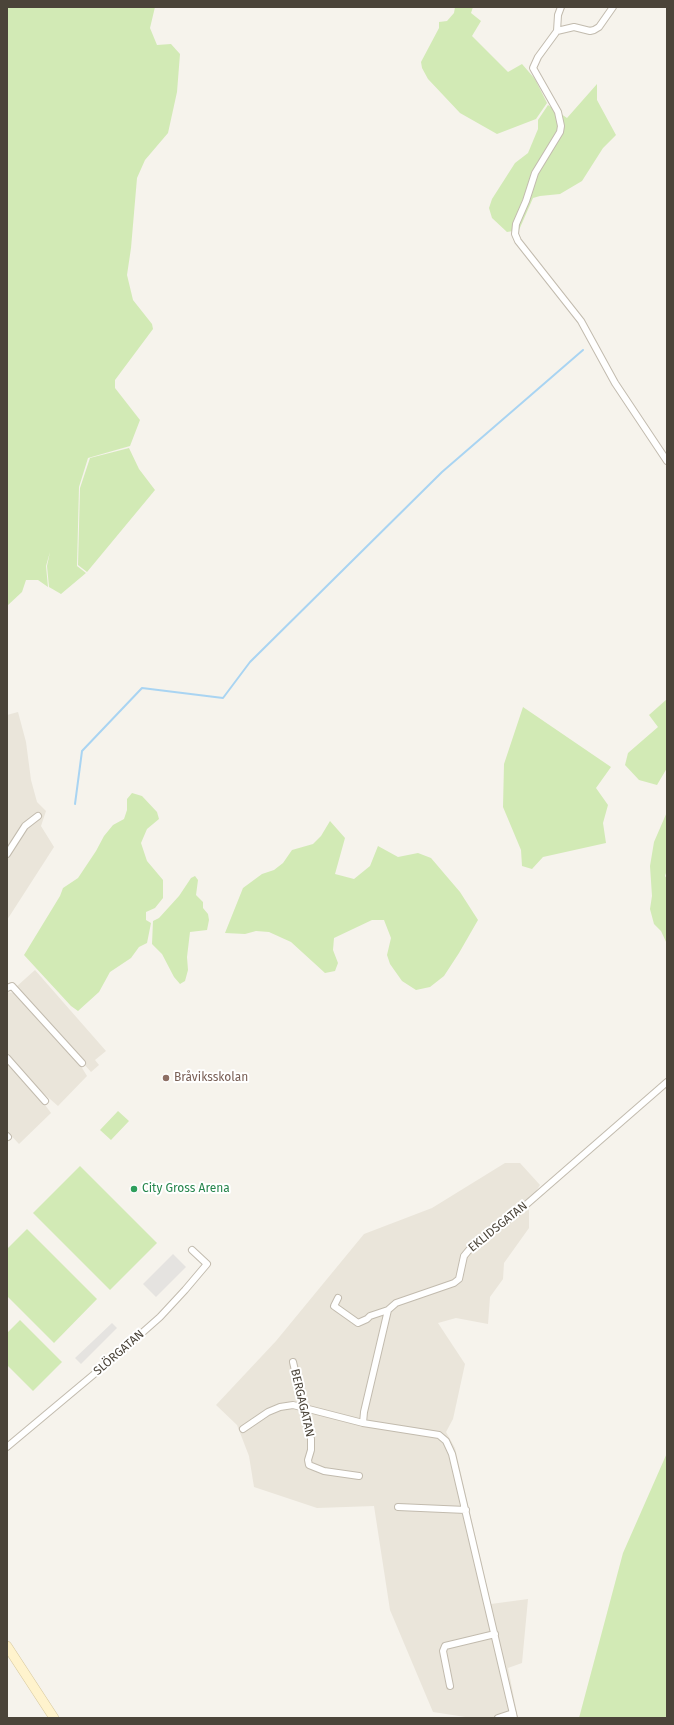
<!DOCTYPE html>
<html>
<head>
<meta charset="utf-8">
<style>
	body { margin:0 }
	#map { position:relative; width:674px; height:1725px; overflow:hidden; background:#f6f3ec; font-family:"Fira Sans",sans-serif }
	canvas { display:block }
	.frame { position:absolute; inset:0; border:8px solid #4b4439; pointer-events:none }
</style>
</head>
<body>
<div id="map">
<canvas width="674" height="1725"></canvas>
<div class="frame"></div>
</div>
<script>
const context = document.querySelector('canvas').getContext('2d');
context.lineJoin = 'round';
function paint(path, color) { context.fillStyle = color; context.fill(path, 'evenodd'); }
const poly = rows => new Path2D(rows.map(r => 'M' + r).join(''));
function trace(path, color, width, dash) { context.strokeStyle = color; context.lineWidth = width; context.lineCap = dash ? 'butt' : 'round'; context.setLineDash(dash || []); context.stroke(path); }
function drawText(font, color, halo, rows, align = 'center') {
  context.font = font + ' "Fira Sans",sans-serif'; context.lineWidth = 4; context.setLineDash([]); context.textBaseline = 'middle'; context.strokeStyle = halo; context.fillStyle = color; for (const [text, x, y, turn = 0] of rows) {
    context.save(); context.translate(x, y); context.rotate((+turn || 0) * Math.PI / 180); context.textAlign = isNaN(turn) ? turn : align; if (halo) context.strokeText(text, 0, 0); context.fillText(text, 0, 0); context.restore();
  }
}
const residential = poly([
	[18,712,26,742,31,780,37,802,46,811,41,826,54,847,7,920,7,715],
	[35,970,106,1051,95,1060,99,1065,91,1072,16,987],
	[7,992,15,993,79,1063,87,1076,58,1106,34,1085,7,1054],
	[7,1062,40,1098,51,1113,19,1144,7,1131],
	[505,1163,520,1163,540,1185,529,1202,529,1228,504,1263,503,1279,490,1297,488,1324,456,1318,438,1323,465,1364,453,1419,446,1432,455,1448,491,1604,528,1599,522,1663,508,1668,518,1718,472,1718,433,1712,390,1610,374,1506,317,1508,254,1487,249,1456,237,1425,216,1405,276,1341,364,1234,432,1208]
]);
const green = poly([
	[7,7,155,7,150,28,157,45,171,44,180,54,177,92,168,133,145,160,137,178,131,248,127,275,133,300,152,324,153,329,115,380,115,388,140,420,130,446,88,458,79,487,77,566,86,573,61,594,49,587,47,566,50,552,46,566,48,587,38,580,26,580,22,592,7,606],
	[455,7,473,7,471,13,481,21,472,36,508,72,522,64,535,79,547,103,536,119,497,134,460,113,428,79,422,68,421,62,439,28,439,22,447,21,454,13],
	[597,84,597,100,616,135,603,148,582,181,560,194,540,196,533,198,519,230,507,232,492,218,489,208,492,199,515,163,528,153,538,129,538,120,548,105,567,118],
	[129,448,139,469,155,490,87,572,78,565,80,488,90,458],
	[667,699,667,768,657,785,639,780,625,765,628,753,658,727,649,715],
	[523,707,611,767,596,788,608,805,603,823,606,843,543,857,532,869,522,866,521,850,503,807,504,764],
	[132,793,142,796,157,812,159,819,147,829,141,843,147,861,163,880,163,898,155,908,146,912,146,920,151,923,147,943,139,947,131,958,110,972,99,992,78,1011,71,1006,24,955,60,896,63,888,78,878,96,851,104,836,113,825,124,819,127,810,127,799],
	[667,812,667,870,665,876,667,879,667,944,661,931,654,924,650,909,652,896,650,866,654,842],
	[330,821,345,838,335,874,354,879,370,866,378,846,398,857,418,853,431,858,460,892,478,920,459,953,444,976,430,987,416,990,402,981,390,964,387,955,391,938,384,920,372,920,334,938,333,950,338,963,335,971,325,973,291,942,269,932,256,931,245,934,225,933,243,888,262,874,274,870,283,863,292,850,313,844,321,836],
	[195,876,198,880,196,895,203,902,203,908,208,914,209,920,207,930,190,932,187,957,188,970,185,981,180,984,174,977,162,954,152,944,153,921,159,918,179,896,191,878],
	[118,1111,129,1121,111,1140,100,1130],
	[80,1166,157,1243,110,1290,33,1213],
	[27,1229,97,1299,54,1343,7,1296,7,1249],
	[20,1320,62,1362,33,1391,7,1365,7,1333],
	[667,1453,667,1718,579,1718,623,1553]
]);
const parking = poly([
	[173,1254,186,1267,156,1297,143,1284],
	[112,1323,117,1328,81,1364,75,1358]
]);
const stream = poly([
	[75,804,82,751,142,688,223,698,250,662,442,472,583,350]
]);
const street = poly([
	[561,7,558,15,557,31,538,57,533,68,558,112,561,126,560,132,535,173,526,201,516,224,515,234,518,241,581,321,615,383,667,461],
	[557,31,574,27,590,31,594,30,599,27,613,7],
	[7,854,25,826,38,816],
	[7,988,12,986,82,1063],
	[7,1058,45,1101],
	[7,1136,8,1137],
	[338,1298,334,1306,358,1323,367,1319,370,1316,388,1310],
	[293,1362,311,1439,311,1450,308,1460,309,1465,324,1471,359,1476],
	[363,1423,439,1435,446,1441,452,1454,514,1718],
	[243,1429,268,1412,280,1407,293,1405,363,1423,364,1412,388,1310,396,1303,454,1283,459,1279,464,1256,469,1250,520,1210,667,1082],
	[7,1447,117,1355,160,1317,185,1290,207,1264,192,1250],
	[398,1507,466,1510],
	[450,1686,443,1651,445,1646,495,1634],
	[498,1718,513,1713]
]);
const secondary = poly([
	[7,1646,54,1718]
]);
const markers = [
	[166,1078,4,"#8d6e63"],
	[134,1189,4,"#2e9e5b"]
];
const educationNames = [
	["Bråviksskolan",174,1078]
];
const leisureNames = [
	["City Gross Arena",142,1189]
];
const streetNames = [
	["EKLIDSGATAN",498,1227,-39],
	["SLÖRGATAN",119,1353,-41],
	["BERGAGATAN",302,1403,77]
];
paint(residential, '#eae5da');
paint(green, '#d2eab5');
paint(parking, '#e5e3e0');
trace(stream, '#a9d4f2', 2);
trace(street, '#c2bbae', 8);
trace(secondary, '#d6c79b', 10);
trace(street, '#fff', 6);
trace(secondary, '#fff3cd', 9);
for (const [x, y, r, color] of markers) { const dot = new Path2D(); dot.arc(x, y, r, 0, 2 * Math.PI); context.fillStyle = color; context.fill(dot); trace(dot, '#fff', 1.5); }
drawText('12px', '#785e54', '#fff', educationNames, 'left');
drawText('12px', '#27864d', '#fff', leisureNames, 'left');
drawText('12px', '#4b4439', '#fff', streetNames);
</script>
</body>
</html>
